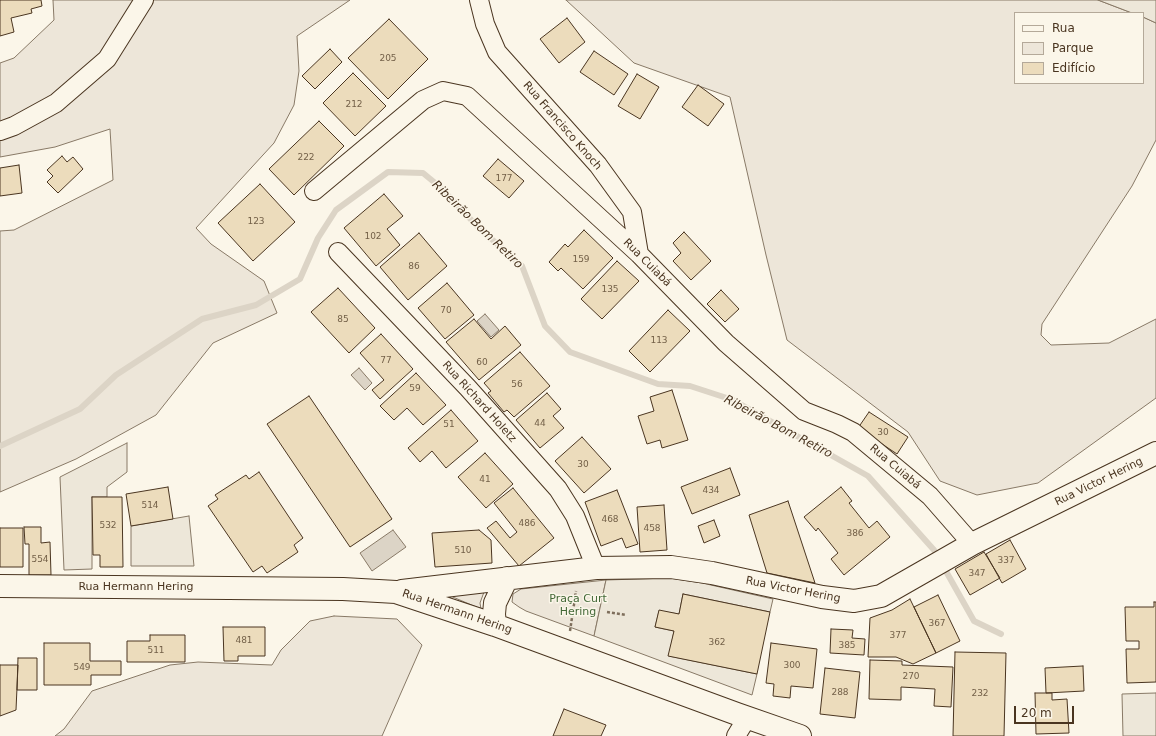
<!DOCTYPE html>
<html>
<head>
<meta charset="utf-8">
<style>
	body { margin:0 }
	#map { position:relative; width:1156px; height:736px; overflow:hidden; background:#fbf6e9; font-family:"DejaVu Sans",sans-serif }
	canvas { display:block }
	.legend { position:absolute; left:1014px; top:12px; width:130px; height:72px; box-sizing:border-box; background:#fbf6e9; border:1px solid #b4a999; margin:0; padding:5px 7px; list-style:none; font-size:12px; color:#4a3520 }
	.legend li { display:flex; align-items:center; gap:8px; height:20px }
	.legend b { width:20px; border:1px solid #b4a999 }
	.scale { position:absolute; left:1014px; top:706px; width:60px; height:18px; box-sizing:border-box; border:2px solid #4a3520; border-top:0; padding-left:5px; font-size:12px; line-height:14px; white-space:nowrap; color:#4a3520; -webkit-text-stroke:3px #fbf6e9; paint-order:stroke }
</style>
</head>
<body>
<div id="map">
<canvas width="1156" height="736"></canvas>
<ul class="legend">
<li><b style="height:5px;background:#fbf6e9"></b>Rua</li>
<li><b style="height:11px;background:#ede6d9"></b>Parque</li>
<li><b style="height:11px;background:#ecdcbc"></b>Edifício</li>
</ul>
<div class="scale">20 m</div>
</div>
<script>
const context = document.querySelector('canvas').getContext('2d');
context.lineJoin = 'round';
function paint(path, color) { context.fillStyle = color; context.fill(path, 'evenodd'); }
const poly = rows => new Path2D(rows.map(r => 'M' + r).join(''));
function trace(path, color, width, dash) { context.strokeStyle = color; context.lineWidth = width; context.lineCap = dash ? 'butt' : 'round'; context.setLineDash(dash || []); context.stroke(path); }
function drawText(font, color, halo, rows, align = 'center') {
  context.font = font + ' "DejaVu Sans",sans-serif'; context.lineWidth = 3; context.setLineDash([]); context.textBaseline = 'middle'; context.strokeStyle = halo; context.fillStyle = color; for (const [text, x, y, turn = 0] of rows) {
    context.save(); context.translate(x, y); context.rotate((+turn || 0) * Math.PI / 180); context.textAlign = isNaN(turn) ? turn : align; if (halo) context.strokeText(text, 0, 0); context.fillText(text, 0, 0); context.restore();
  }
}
const green = poly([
	[53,0,350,0,297,36,299,71,294,105,274,143,196,228,211,244,264,281,277,313,213,343,156,415,76,459,0,492,0,231,14,230,113,180,110,129,55,147,0,157,0,63,14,58,54,20,53,0],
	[566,0,1098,0,1132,13,1015,13,1015,83,1143,83,1143,17,1156,23,1156,140,1132,186,1042,324,1041,335,1051,345,1109,343,1156,319,1156,398,1038,483,977,495,940,481,908,432,787,340,766,255,730,97,634,63,566,0],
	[606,580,594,636,526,611,519,607,512,602,513,594,521,589,606,580],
	[441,592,484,592,480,603,481,609,441,592],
	[334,616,397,619,422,645,382,736,55,736,64,729,92,691,170,665,198,662,272,665,281,650,310,621,334,616]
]);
const parking = poly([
	[1098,0,1156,0,1156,23,1143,17,1143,13,1132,13,1098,0],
	[127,443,127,472,107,487,107,497,92,497,92,569,64,570,60,477,127,443],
	[189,516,194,566,131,566,131,526,189,516],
	[669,578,702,583,773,599,770,612,683,594,679,614,659,611,655,627,674,631,669,656,757,674,752,695,594,636,606,580,669,578],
	[1156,693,1156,736,1123,736,1122,694,1156,693]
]);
const water = poly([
	[485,314,499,330,491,337,477,321,485,314],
	[359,368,372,383,365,390,351,375,359,368],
	[393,530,406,547,372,571,360,553,393,530]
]);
const stream = poly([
	[0,446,80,409,116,375,202,319,256,305,300,279,318,238,336,210,388,172,423,173,440,187,478,227,522,266,545,326,570,352,658,384,690,386,733,400,868,476,934,550,974,621,1001,634]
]);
const building = poly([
	[0,0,41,0,42,6,31,9,32,13,11,18,14,32,0,36,0,0],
	[567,18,585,42,559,63,540,39,567,18],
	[389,19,428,59,388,99,348,58,389,19],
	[330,49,342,62,315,89,302,76,330,49],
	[594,51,628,74,614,95,580,72,594,51],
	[353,73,386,106,355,136,323,103,353,73],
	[637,74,659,87,640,119,618,106,637,74],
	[698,85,724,104,708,126,682,107,698,85],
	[319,121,344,146,294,195,269,169,319,121],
	[62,156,67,162,73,157,83,169,58,193,47,182,53,176,47,170,62,156],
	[498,159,524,181,509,198,483,176,498,159],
	[19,165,22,193,0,196,0,168,19,165],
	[260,184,295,222,253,261,218,223,260,184],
	[384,194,403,216,387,229,400,245,376,266,344,228,384,194],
	[584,230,613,258,583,289,561,268,558,271,549,262,565,244,568,247,584,230],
	[684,232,711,261,691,280,673,261,681,253,673,243,684,232],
	[419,233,447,266,408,300,380,267,419,233],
	[617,261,639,281,602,319,581,299,617,261],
	[447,283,474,315,445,339,418,308,447,283],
	[338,288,375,328,349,353,311,312,338,288],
	[721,290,739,309,725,322,707,304,721,290],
	[668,310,690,331,650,372,629,351,668,310],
	[474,319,491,339,505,326,521,345,479,380,446,342,474,319],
	[381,334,413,369,380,399,372,390,384,380,360,353,381,334],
	[520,352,550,386,514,417,507,410,504,412,488,393,491,391,484,383,520,352],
	[416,373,446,405,423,425,407,408,394,420,380,406,416,373],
	[672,390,688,440,662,448,660,440,647,444,638,416,654,411,650,397,672,390],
	[547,393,561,409,553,416,564,428,540,448,516,420,547,393],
	[309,396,392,519,350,547,267,424,309,396],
	[451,410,478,441,446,468,432,451,420,462,408,448,451,410],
	[869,412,908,437,897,454,858,428,869,412],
	[582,437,611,469,584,493,555,461,582,437],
	[485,453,513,484,486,508,458,477,485,453],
	[730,468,740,495,692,514,681,487,730,468],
	[259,472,303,538,294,545,298,552,267,573,262,566,253,572,208,506,218,499,215,495,246,475,249,479,259,472],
	[168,487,173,519,131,526,126,494,168,487],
	[841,487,852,501,849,503,869,528,877,521,890,537,844,575,831,559,838,553,818,528,816,531,804,517,841,487],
	[513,488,554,538,519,566,487,528,496,521,510,538,517,532,494,503,513,488],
	[617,490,638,544,626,548,622,538,601,546,585,502,617,490],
	[92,497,122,497,123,567,100,567,100,555,93,555,92,497],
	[788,501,815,583,767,573,749,515,788,501],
	[664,505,667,550,640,552,637,507,664,505],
	[714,520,720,536,704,543,698,526,714,520],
	[24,527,41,527,41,543,50,542,51,575,29,575,29,544,25,544,24,527],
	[0,528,23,528,23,567,0,567,0,528],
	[479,530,491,540,492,563,435,567,432,533,479,530],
	[1010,540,1026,569,1002,583,986,554,1010,540],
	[984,552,1000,578,970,595,955,569,984,552],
	[683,594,770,612,757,674,668,656,674,631,655,627,659,610,679,614,683,594],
	[938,595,960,641,936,653,914,607,938,595],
	[910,599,936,653,913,664,896,657,868,657,870,618,892,610,910,599],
	[1154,602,1156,602,1156,682,1127,683,1126,649,1139,649,1139,641,1126,641,1125,607,1154,607,1154,602],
	[223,627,265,627,265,656,238,656,238,661,224,661,223,627],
	[831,629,853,630,852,638,865,639,864,655,830,653,831,629],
	[150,635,185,635,185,662,127,662,127,641,150,641,150,635],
	[44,643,90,643,90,661,121,661,121,675,91,675,91,685,44,685,44,643],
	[771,643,817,649,813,688,791,686,790,698,773,696,774,684,766,683,771,643],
	[955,652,1006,653,1004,736,953,736,955,652],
	[18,658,37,658,37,690,17,690,18,658],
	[870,660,902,661,902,665,953,667,951,707,934,706,935,689,901,687,901,700,869,699,870,660],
	[0,665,18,665,16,710,0,716,0,665],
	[1083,666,1084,691,1046,693,1045,668,1083,666],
	[825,668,860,672,855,718,820,714,825,668],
	[1035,693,1052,693,1052,700,1067,699,1069,733,1036,734,1035,693],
	[564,709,606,725,601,736,553,736,564,709]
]);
const path = poly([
	[607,612,626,615],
	[570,631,576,591]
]);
const street = poly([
	[479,0,485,24,497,52,598,165,632,212,639,254],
	[0,131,14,126,56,103,107,59,144,0],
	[314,191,423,100,443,91,467,96,639,254,726,343,804,411,837,424,853,432,930,496,972,544],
	[338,252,468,388,558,489,575,516,596,568],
	[736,736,747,718]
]);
const secondary = poly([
	[0,586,343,589,396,592,495,625,737,714,800,736],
	[402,591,596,568,671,567,712,573,822,597,854,601,881,596,972,544,1156,453],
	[495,625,494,614,495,603,507,578]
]);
const numberNames = [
	["205",388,59],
	["212",354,105],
	["222",306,158],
	["177",504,179],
	["123",256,222],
	["102",373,237],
	["159",581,260],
	["86",414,267],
	["135",610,290],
	["70",446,311],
	["85",343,320],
	["113",659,341],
	["77",386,361],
	["60",482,363],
	["56",517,385],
	["59",415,389],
	["44",540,424],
	["51",449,425],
	["30",883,433],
	["30",583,465],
	["41",485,480],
	["434",711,491],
	["514",150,506],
	["468",610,520],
	["486",527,524],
	["532",108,526],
	["458",652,529],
	["386",855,534],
	["510",463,551],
	["554",40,560],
	["337",1006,561],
	["347",977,574],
	["367",937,624],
	["377",898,636],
	["481",244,641],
	["362",717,643],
	["385",847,646],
	["511",156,651],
	["300",792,666],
	["549",82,668],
	["270",911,677],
	["288",840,693],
	["232",980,694]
];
const streetNames = [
	["Rua Francisco Knoch",562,126,49],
	["Rua Cuiabá",647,263,45],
	["Rua Richard Holetz",479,402,48],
	["Rua Cuiabá",895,467,40],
	["Rua Victor Hering",1099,482,-26],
	["Rua Hermann Hering",136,587],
	["Rua Victor Hering",793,590,11],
	["Rua Hermann Hering",457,612,19]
];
const parkNames = [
	["Praça Curt",578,599],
	["Hering",578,612]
];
const waterNames = [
	["Ribeirão Bom Retiro",477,225,44],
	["Ribeirão Bom Retiro",778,427,28]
];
paint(green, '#ede6d9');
trace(green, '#887966', 1);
paint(parking, '#ede7d9');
trace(parking, '#887966', 1);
paint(water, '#dcd4c6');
trace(water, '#887966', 1);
trace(stream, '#dcd4c6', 6);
paint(building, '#ecdcbc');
trace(building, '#4a3520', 1);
trace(street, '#4a3520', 20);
trace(secondary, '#4a3520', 24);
trace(path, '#7f6f5c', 2.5, [3, 2]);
trace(street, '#fbf6e9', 18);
trace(secondary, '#fbf6e9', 22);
drawText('9px', '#725f47', null, numberNames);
drawText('11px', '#4a3520', '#fbf6e9', streetNames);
drawText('11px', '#436837', '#fbf6e9', parkNames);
drawText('italic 12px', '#4a3520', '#fbf6e9', waterNames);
</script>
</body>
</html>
